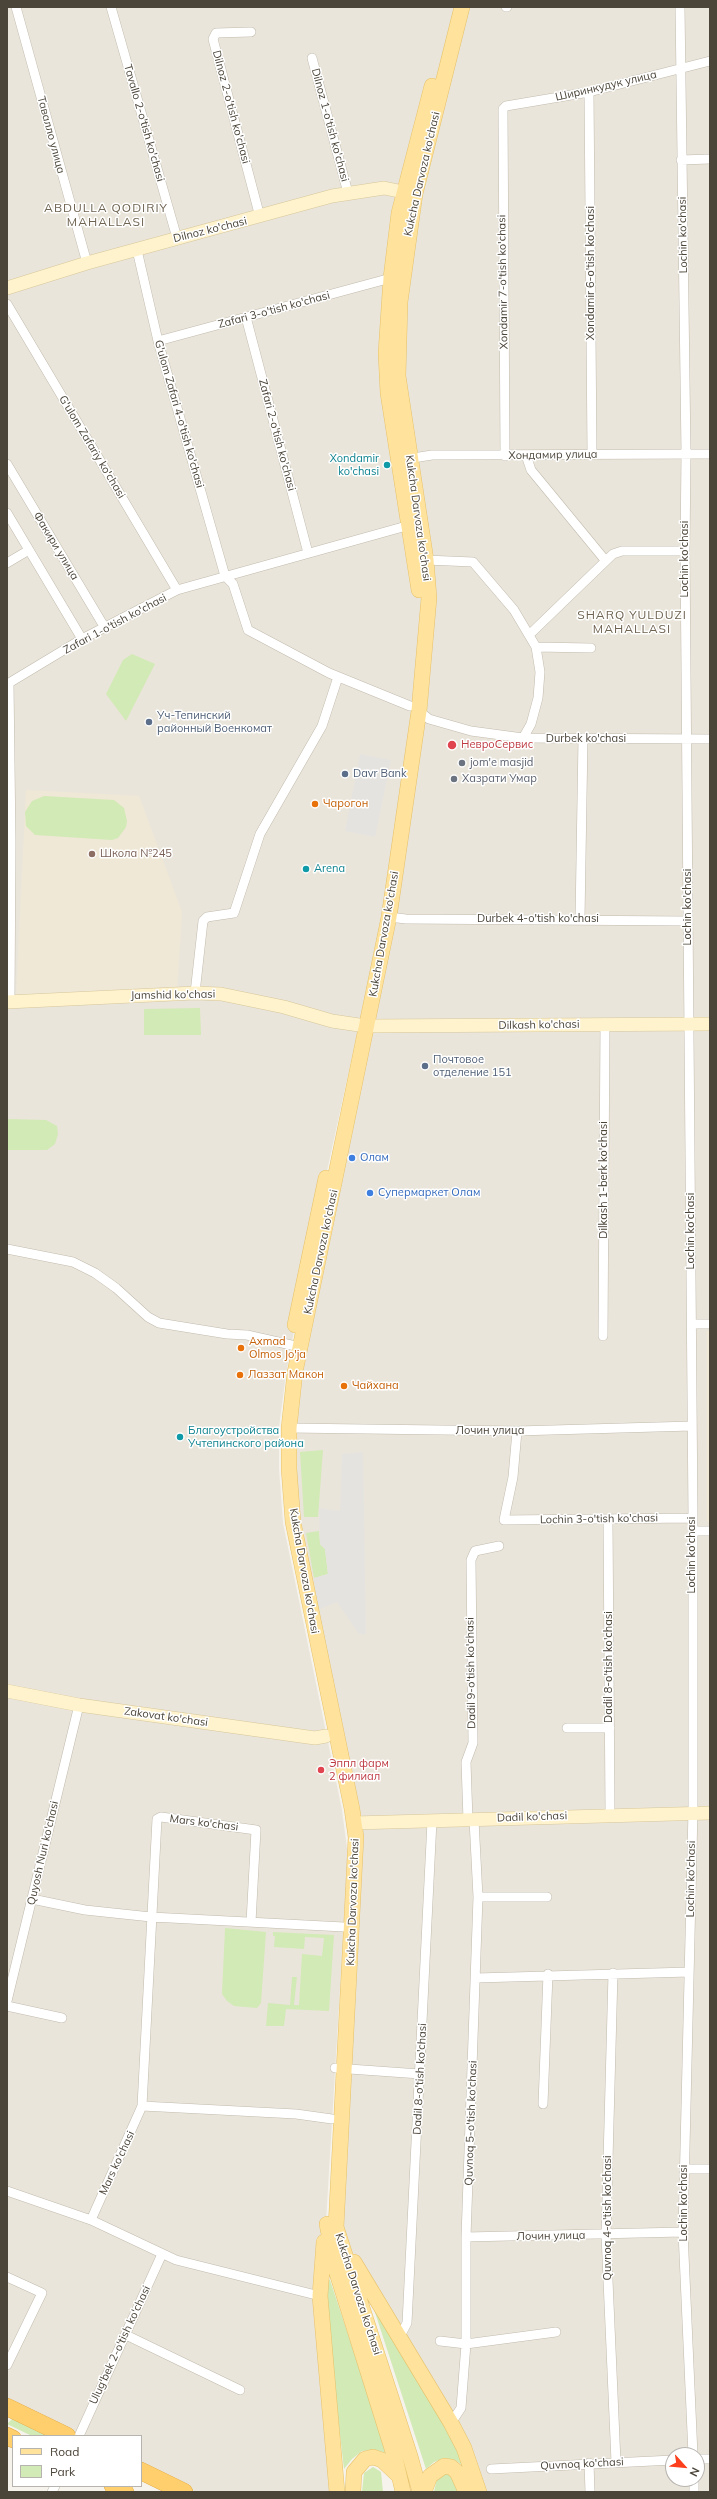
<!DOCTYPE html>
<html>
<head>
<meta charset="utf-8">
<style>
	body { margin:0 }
	#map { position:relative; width:717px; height:2499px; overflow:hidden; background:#f6f3ec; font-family:Mulish,sans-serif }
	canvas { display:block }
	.frame { position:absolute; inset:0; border:8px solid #4b4439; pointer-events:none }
	.legend { position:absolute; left:12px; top:2435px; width:130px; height:52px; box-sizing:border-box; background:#fff; border:1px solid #b7b4b0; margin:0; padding:5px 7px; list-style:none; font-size:12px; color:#4b4439 }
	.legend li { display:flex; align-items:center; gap:8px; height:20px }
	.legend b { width:20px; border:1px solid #b7b4b0 }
	.north { position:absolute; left:665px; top:2447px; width:40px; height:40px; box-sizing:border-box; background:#fff; border:1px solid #b7b4b0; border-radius:50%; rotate:117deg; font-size:11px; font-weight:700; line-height:16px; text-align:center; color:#4b4439 }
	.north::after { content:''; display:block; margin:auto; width:14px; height:18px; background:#fc3f1d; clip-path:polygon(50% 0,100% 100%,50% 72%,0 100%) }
</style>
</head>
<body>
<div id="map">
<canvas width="717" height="2499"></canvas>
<div class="frame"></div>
<ul class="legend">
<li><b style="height:5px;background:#ffe39c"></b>Road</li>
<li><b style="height:11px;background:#d2eab5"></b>Park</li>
</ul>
<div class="north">N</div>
</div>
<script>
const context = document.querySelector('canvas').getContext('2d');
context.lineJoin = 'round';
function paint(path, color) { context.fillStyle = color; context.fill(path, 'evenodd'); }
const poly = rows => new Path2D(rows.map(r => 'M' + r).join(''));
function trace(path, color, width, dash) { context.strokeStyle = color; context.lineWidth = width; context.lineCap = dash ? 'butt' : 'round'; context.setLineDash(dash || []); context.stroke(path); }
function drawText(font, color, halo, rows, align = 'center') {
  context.font = font + ' Mulish,sans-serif'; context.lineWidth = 3; context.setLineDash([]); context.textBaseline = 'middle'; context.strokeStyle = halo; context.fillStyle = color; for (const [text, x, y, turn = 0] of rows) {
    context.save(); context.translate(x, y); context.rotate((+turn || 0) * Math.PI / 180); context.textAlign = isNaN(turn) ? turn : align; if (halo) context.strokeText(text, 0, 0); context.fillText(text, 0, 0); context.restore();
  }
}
const residential = poly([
	[7,7,710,7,710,2492,479,2492,338,2238,356,1856,293,1522,289,1428,330,1211,359,1025,305,1271,286,1374,279,1427,279,1469,283,1523,342,1810,348,1856,326,2221,337,2492,184,2492,141,2471,141,2436,67,2436,7,2407],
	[673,2455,697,2455,697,2479,673,2479]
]);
const education = poly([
	[26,790,139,796,182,912,177,992,16,999],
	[707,1331,710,1331,710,1522,707,1522]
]);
const green = poly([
	[132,654,155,664,126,721,106,694,123,660],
	[44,796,114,800,124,808,127,821,126,827,118,838,112,840,35,835,26,826,25,812,32,801],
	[200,1008,201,1035,144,1035,144,1009],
	[9,1119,46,1120,57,1126,58,1134,55,1144,47,1150,7,1150,7,1120],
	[323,1450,318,1517,304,1517,300,1452],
	[319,1531,320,1544,325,1549,328,1574,314,1578,306,1533],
	[225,1928,266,1932,261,2003,257,2008,234,2006,227,2001,222,1994],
	[273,1932,334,1935,329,2011,286,2009,284,2026,266,2026,268,2003,290,2005,292,1977,297,1977,294,2005,299,2005,302,1954,322,1956,324,1938,305,1937,304,1949,274,1947,275,1936,273,1936],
	[327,2280,330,2280,387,2453,376,2450,362,2451,352,2459,344,2469,326,2315],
	[370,2297,449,2430,465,2467,455,2460,444,2458,434,2462,426,2469],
	[12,2419,20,2422,49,2436,32,2436,7,2424],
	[373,2467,381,2472,383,2492,362,2492,364,2473],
	[446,2473,450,2475,458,2492,434,2492,437,2478]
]);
const parking = poly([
	[360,754,391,760,375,837,345,831],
	[363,1452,366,1634,359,1634,337,1602,318,1610,314,1578,328,1574,325,1549,320,1544,319,1508,340,1511,342,1454]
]);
const street = poly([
	[16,7,87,263],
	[111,7,177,238],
	[506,7,507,7],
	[680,7,686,453,685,551,693,1518,693,1810,683,2232,693,2455],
	[251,32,216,33,213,39,260,217],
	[312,58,348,193],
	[589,92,592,454],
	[681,160,710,159],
	[137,250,158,341,225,576,233,584,248,630,329,673,410,706],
	[7,304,177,590],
	[246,317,308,553],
	[158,341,391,278],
	[526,455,531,470,605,560],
	[505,456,503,109,506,106,589,92,710,61],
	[407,459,432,455,710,454],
	[7,464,105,628],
	[7,513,82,639],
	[426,560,473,562,514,610,536,647,540,672,538,698,531,724,523,738],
	[7,563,29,550],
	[529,635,613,554,622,551,685,551],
	[536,647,591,648],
	[9,683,82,639,177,590,410,525],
	[9,683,11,843,10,1002],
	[419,711,429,719,471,731,523,738,710,739],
	[389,917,406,919,687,921],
	[580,919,583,738],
	[195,993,203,921,207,917,234,913,260,834,322,726,338,677],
	[7,1249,73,1262,95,1273,116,1288,148,1317,159,1323,227,1334,247,1335,300,1347],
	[692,1324,710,1324],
	[603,1336,605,1023],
	[289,1428,517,1431,692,1426],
	[517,1431,513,1477,504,1520,693,1518],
	[608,1519,610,1814],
	[693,1531,710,1531],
	[567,1728,610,1728],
	[468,1820,466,1762,473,1743,471,1560,475,1551,499,1546],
	[478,1897,547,1897],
	[32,1899,85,1910,151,1917,344,1927],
	[613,1973,606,2235,616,2462],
	[476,1978,689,1972],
	[7,2001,79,1705],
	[7,2006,62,2018],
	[335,2068,420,2074],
	[543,2104,548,1974],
	[142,2106,296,2114,332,2119],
	[684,2169,710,2169],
	[7,2191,91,2220,176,2260,320,2296],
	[91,2220,142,2106,157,1819,161,1817,256,1830,251,1922],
	[466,2237,683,2232],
	[7,2277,42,2293,7,2365],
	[126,2335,240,2390],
	[400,2336,407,2323,432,1821],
	[440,2341,466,2344,556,2332],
	[451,2423,461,2408,466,2344,466,2237,478,1897,474,1820],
	[79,2436,162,2254],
	[697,2459,710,2459],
	[589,2463,590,2492],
	[491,2469,673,2460],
	[694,2479,694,2492],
	[52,2492,55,2486]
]);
const secondary = poly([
	[7,288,87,263,332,196,384,188,413,194],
	[7,1002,195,993,221,994,284,1007,332,1021,359,1025],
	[367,1026,710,1024],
	[7,1691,79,1705,315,1738,326,1736],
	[354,1823,710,1813]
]);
const primary = poly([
	[419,590,388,393,386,353,391,278,399,213,432,86],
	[295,1325,326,1178],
	[327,2224,336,2270,395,2458,403,2492],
	[324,2242,320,2296,337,2492],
	[354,2262,451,2423,464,2448,479,2492],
	[353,2492,354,2472,365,2459,373,2457,382,2460,399,2476],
	[420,2492,410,2456,336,2227,356,1837,352,1809,293,1522,289,1469,289,1428,295,1372,389,917,419,711,429,598,426,560,398,376,400,302,415,194,462,7],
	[424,2492,430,2476,444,2466,451,2467,457,2472,466,2492]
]);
const highway = poly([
	[7,2407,67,2436],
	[7,2436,13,2439],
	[141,2471,184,2492],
	[113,2486,125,2492]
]);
const markers = [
	[387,465,4,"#0f9aa8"],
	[149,722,4,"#5c6f8a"],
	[452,745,5,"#e0444e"],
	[462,763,4,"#6b7280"],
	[345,774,4,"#5c6f8a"],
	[454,779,4,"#6b7280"],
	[315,804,4,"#e8710a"],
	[92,854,4,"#8d6e63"],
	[306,869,4,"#0f9aa8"],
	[425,1066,4,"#5c6f8a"],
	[352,1158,4,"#3f7fe0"],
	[370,1193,4,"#3f7fe0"],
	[241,1348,4,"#e8710a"],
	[240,1375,4,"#e8710a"],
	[344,1386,4,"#e8710a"],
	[180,1437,4,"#0f9aa8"],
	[321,1770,4,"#e0444e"]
];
const streetNames = [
	["Ширинкудук улица",606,86,-13],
	["Dilnoz 2-o'tish ko'chasi",231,107,75],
	["Tavallo 2-o'tish ko'chasi",144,123,74],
	["Dilnoz 1-o'tish ko'chasi",330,125,75],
	["Тавалло улица",51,135,75],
	["Kukcha Darvoza ko'chasi",422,174,-77],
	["Dilnoz ko'chasi",210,230,-14],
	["Lochin ko'chasi",683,235,-91],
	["Xondamir 6-o'tish ko'chasi",591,273,-90],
	["Xondamir 7-o'tish ko'chasi",503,282,-91],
	["Zafari 3-o'tish ko'chasi",274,310,-15],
	["G'ulom Zafari 4-o'tish ko'chasi",179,414,74],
	["Zafari 2-o'tish ko'chasi",277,435,75],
	["G'ulom Zafariy ko'chasi",92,447,59],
	["Хондамир улица",553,455,-1],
	["Kukcha Darvoza ko'chasi",418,518,82],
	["Факири улица",56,546,59],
	["Lochin ko'chasi",685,559,-90],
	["Zafari 1-o'tish ko'chasi",115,624,-28],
	["Durbek ko'chasi",586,739],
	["Lochin ko'chasi",688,907,-90],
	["Durbek 4-o'tish ko'chasi",538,919],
	["Kukcha Darvoza ko'chasi",384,934,-80],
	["Jamshid ko'chasi",173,995,-1],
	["Dilkash ko'chasi",539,1025,-1],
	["Dilkash 1-berk ko'chasi",604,1180,-90],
	["Lochin ko'chasi",691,1231,-90],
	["Kukcha Darvoza ko'chasi",321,1252,-78],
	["Лочин улица",490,1431],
	["Lochin 3-o'tish ko'chasi",599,1519,-1],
	["Lochin ko'chasi",692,1555,-90],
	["Kukcha Darvoza ko'chasi",304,1571,80],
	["Dadil 8-o'tish ko'chasi",609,1667,-90],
	["Dadil 9-o'tish ko'chasi",471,1673,-91],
	["Zakovat ko'chasi",166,1717,8],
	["Dadil ko'chasi",532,1817,-2],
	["Mars ko'chasi",204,1823,7],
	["Quyosh Nuri ko'chasi",43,1853,-77],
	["Lochin ko'chasi",691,1879,-89],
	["Kukcha Darvoza ko'chasi",353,1902,-88],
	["Dadil 8-o'tish ko'chasi",420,2079,-87],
	["Quvnoq 5-o'tish ko'chasi",471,2123,-88],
	["Mars ko'chasi",117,2163,-65],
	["Lochin ko'chasi",684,2203,-90],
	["Quvnoq 4-o'tish ko'chasi",608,2218,-90],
	["Лочин улица",551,2236,-1],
	["Kukcha Darvoza ko'chasi",358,2294,72],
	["Ulug'bek 2-o'tish ko'chasi",120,2345,-65],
	["Quvnoq ko'chasi",582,2464,-3]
];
const cultureNames = [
	["Xondamir",379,459,"right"],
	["ko'chasi",379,472,"right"],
	["Arena",314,869],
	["Благоустройства",188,1431],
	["Учтепинского района",188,1444]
];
const serviceNames = [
	["Уч-Тепинский",157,716],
	["районный Военкомат",157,729],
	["Davr Bank",353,774],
	["Почтовое",433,1060],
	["отделение 151",433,1073]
];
const healthNames = [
	["НевроСервис",461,745],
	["Эппл фарм",329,1764],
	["2 филиал",329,1777]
];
const worshipNames = [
	["jom'e masjid",470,763],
	["Хазрати Умар",462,779]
];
const foodNames = [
	["Чарогон",323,804],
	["Axmad",249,1342],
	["Olmos Jo'ja",249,1355],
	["Лаззат Макон",248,1375],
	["Чайхана",352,1386]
];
const educationNames = [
	["Школа №245",100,854]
];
const shopNames = [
	["Олам",360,1158],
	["Супермаркет Олам",378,1193]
];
const neighbourhoodNames = [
	["ABDULLA QODIRIY",106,208],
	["MAHALLASI",106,222],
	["SHARQ YULDUZI",632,615],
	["MAHALLASI",632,629]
];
paint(residential, '#eae5da');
paint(education, '#efe8d6');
paint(green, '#d2eab5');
paint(parking, '#e5e3e0');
trace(street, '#c2bbae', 10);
trace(secondary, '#d6c79b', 14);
trace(primary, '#e6c16a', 16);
trace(highway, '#e0a43c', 18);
trace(street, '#fff', 9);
trace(secondary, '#fff3cd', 13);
trace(primary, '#ffe39c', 15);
trace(highway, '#ffcf6e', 17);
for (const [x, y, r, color] of markers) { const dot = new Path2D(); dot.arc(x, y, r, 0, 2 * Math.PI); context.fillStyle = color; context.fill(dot); trace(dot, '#fff', 1.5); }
drawText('11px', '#4b4439', '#fff', streetNames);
drawText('11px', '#0d838f', '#fff', cultureNames, 'left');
drawText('11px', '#4e5e75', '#fff', serviceNames, 'left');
drawText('11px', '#be3a42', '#fff', healthNames, 'left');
drawText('11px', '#5b616d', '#fff', worshipNames, 'left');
drawText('11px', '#c56008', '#fff', foodNames, 'left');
drawText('11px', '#785e54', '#fff', educationNames, 'left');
drawText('11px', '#366cbe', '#fff', shopNames, 'left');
context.letterSpacing = '1px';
drawText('12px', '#6e6250', '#fff', neighbourhoodNames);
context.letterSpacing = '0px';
</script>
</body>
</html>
